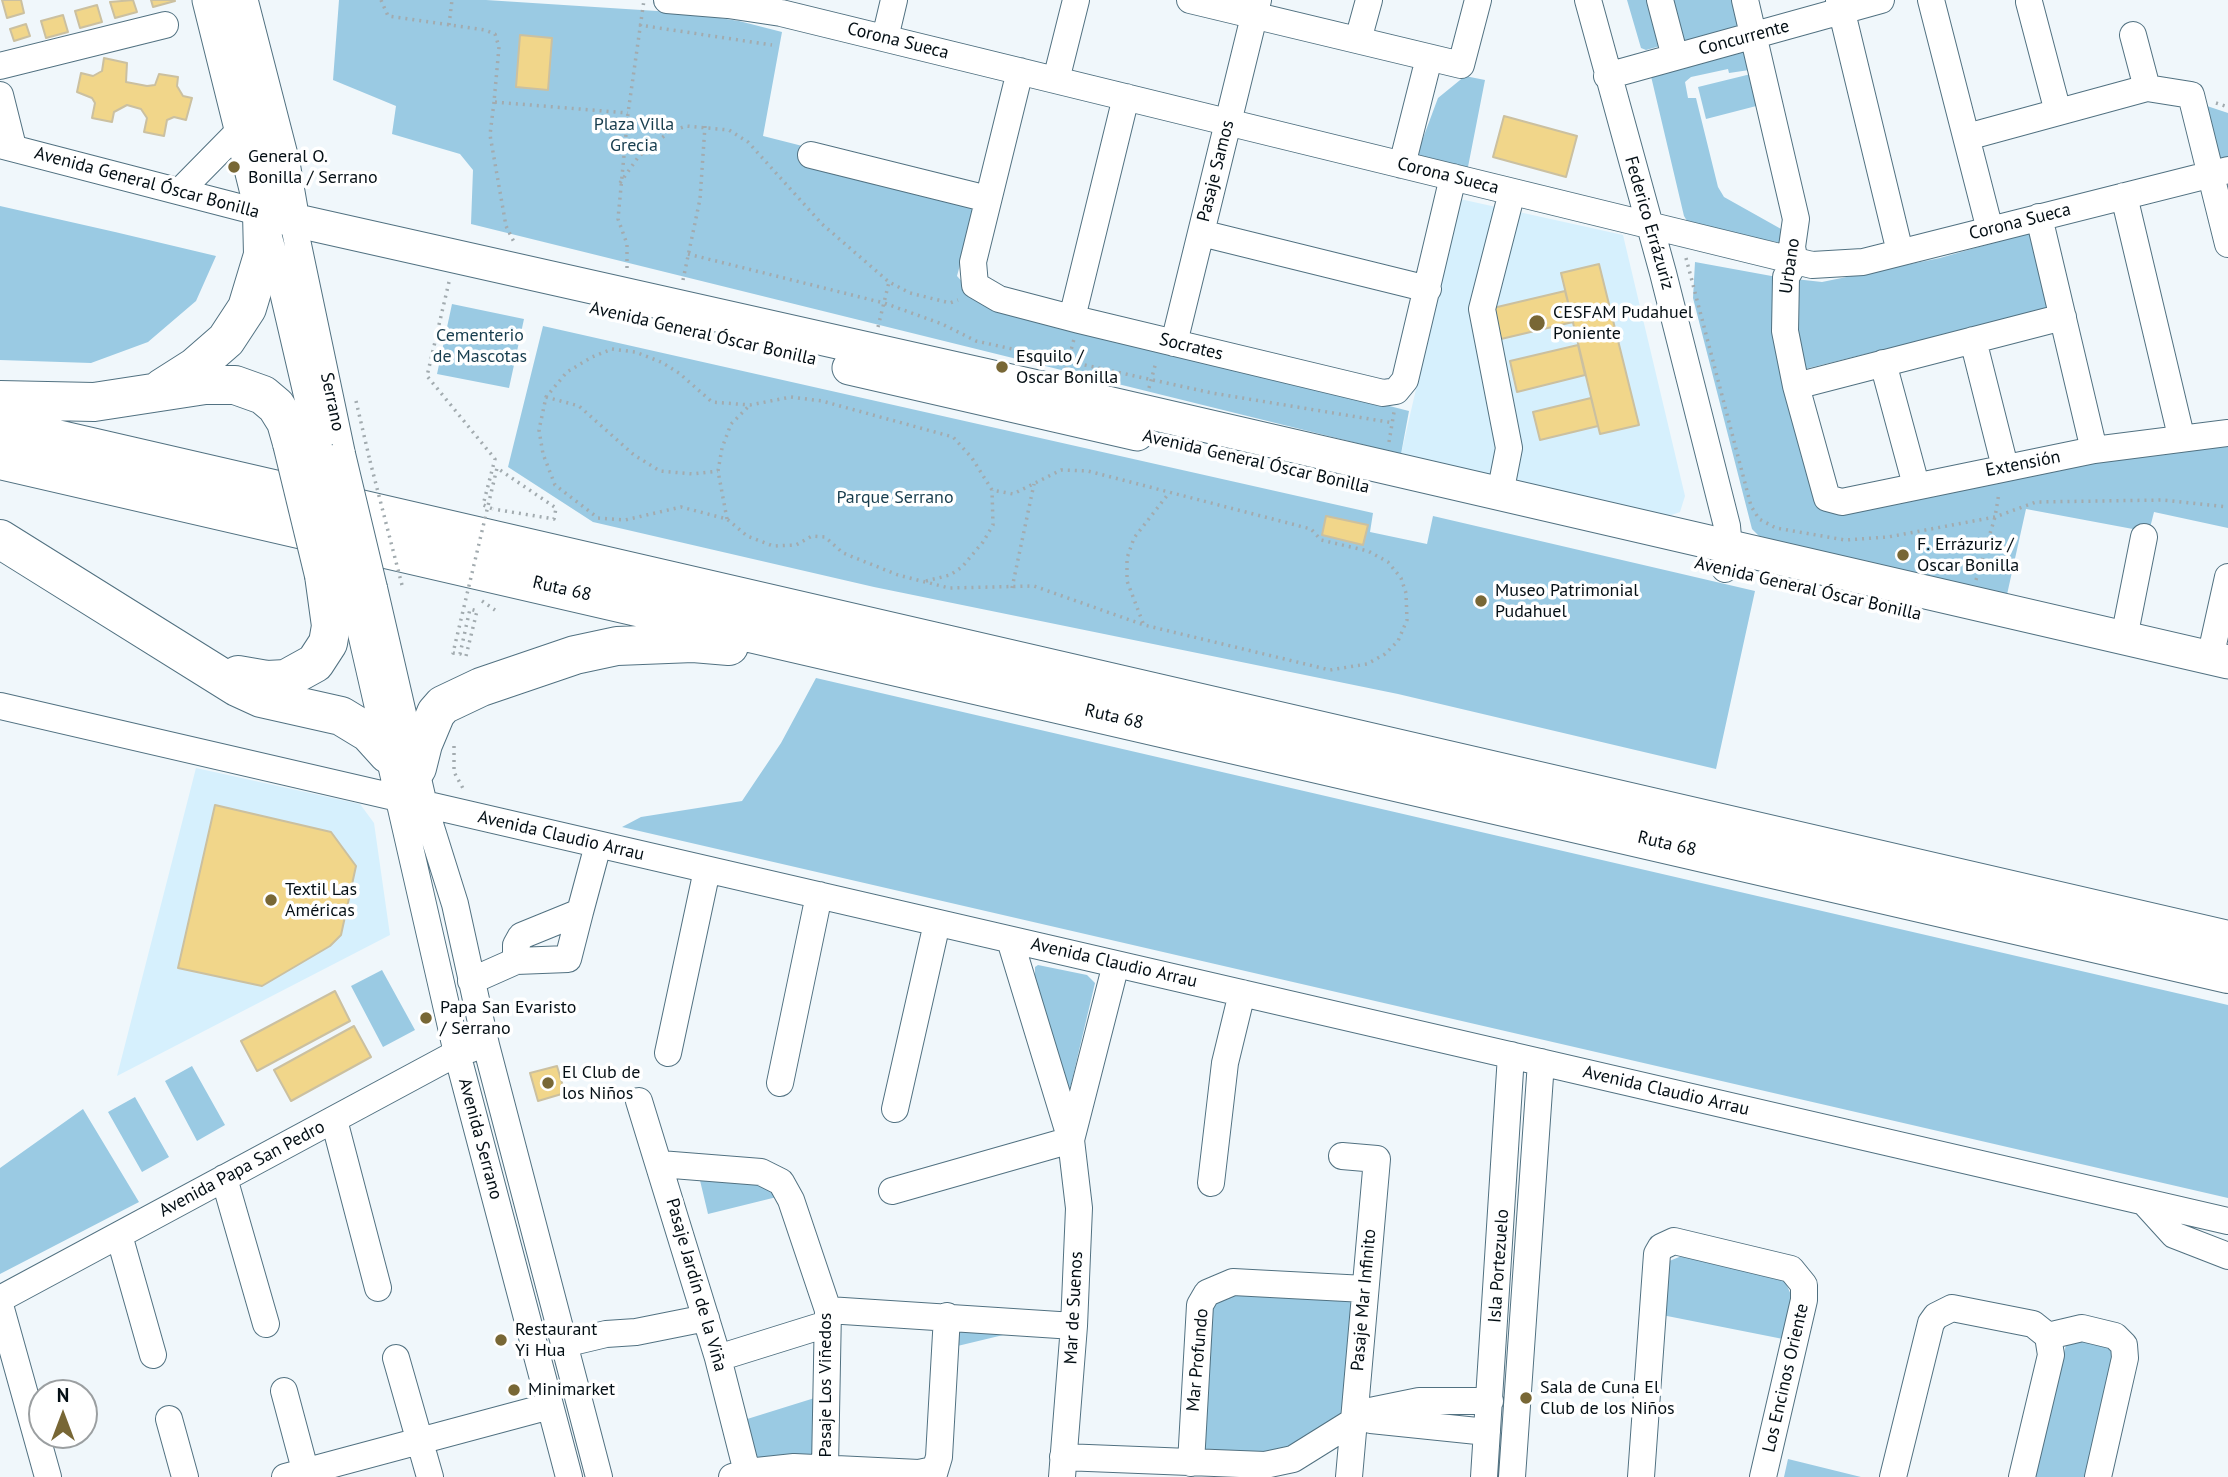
<!DOCTYPE html>
<html>
<head>
<meta charset="utf-8">
<style>
	body { margin:0 }
	#map { position:relative; width:2228px; height:1477px; overflow:hidden; background:#f0f7fb; font-family:"PT Sans",sans-serif }
	canvas { display:block }
	.north { position:absolute; left:28px; top:1379px; width:70px; height:70px; box-sizing:border-box; background:#fff; border:2px solid #9b9fa1; border-radius:50%; rotate:0deg; font-size:19px; font-weight:700; line-height:28px; text-align:center; color:#040f15 }
	.north::after { content:''; display:block; margin:auto; width:24px; height:32px; background:#786735; clip-path:polygon(50% 0,100% 100%,50% 72%,0 100%) }
</style>
</head>
<body>
<div id="map">
<canvas width="2228" height="1477"></canvas>
<div class="north">N</div>
</div>
<script>
const context = document.querySelector('canvas').getContext('2d');
context.lineJoin = 'round';
function paint(path, color) { context.fillStyle = color; context.fill(path, 'evenodd'); }
const poly = rows => new Path2D(rows.map(r => 'M' + r).join(''));
function trace(path, color, width, dash) { context.strokeStyle = color; context.lineWidth = width; context.lineCap = dash ? 'butt' : 'round'; context.setLineDash(dash || []); context.stroke(path); }
function drawText(font, color, halo, rows, align = 'center') {
  context.font = font + ' "PT Sans",sans-serif'; context.lineWidth = 7; context.setLineDash([]); context.textBaseline = 'middle'; context.strokeStyle = halo; context.fillStyle = color; for (const [text, x, y, turn = 0] of rows) {
    context.save(); context.translate(x, y); context.rotate((+turn || 0) * Math.PI / 180); context.textAlign = isNaN(turn) ? turn : align; if (halo) context.strokeText(text, 0, 0); context.fillText(text, 0, 0); context.restore();
  }
}
const built = poly([
	[1460,199,1623,235,1685,496,1680,512,1669,516,1401,454],
	[196,768,360,804,374,823,390,935,117,1076]
]);
const green = poly([
	[339,0,486,0,688,13,739,21,782,32,763,136,980,191,957,276,980,302,1409,411,1401,454,471,224,473,170,460,154,392,134,396,106,333,80],
	[1627,0,1654,0,1664,45,1646,50,1641,48],
	[1672,0,1740,0,1748,32,1682,48],
	[1750,47,1756,69,1729,73,1728,69,1691,77,1685,82,1688,98,1696,98,1718,187,1724,197,1790,234,1787,244,1690,226,1684,216,1650,72],
	[1755,73,1764,104,1706,119,1698,87],
	[1465,76,1485,80,1467,172,1416,157,1438,98],
	[2198,103,2228,113,2228,158,2213,162],
	[0,206,115,232,216,256,196,301,148,342,91,363,0,360],
	[2031,232,2051,308,1805,369,1824,507,2228,438,2228,528,2154,512,2149,532,2026,509,2006,599,1759,536,1752,529,1693,298,1695,262,1777,277,1822,282,1940,258],
	[452,304,524,319,509,388,437,374],
	[543,326,1373,513,1370,532,1427,544,1433,516,1755,591,1716,769,1398,694,874,587,593,522,508,467],
	[816,678,2228,1005,2228,1198,622,827,641,817,742,801,781,743],
	[1038,965,1087,975,1095,983,1068,1097,1035,977,1035,967],
	[382,970,415,1030,383,1047,351,986],
	[192,1066,225,1125,197,1141,165,1081],
	[135,1097,169,1157,142,1172,108,1112],
	[83,1109,139,1202,0,1274,0,1168],
	[698,1172,797,1192,708,1214],
	[1684,1255,1783,1277,1792,1297,1783,1339,1662,1315,1667,1262],
	[1365,1289,1354,1420,1317,1444,1191,1463,1207,1293],
	[947,1316,1049,1324,945,1349],
	[2067,1341,2110,1342,2118,1356,2091,1477,2033,1477],
	[821,1396,816,1455,753,1459,744,1420],
	[1788,1459,1861,1477,1784,1477]
]);
const building = poly([
	[2,0,21,0,24,13,7,18,2,0],
	[133,0,137,12,115,18,110,2,133,0],
	[151,0,174,0,175,1,153,7,151,0],
	[97,5,102,22,80,28,75,11,97,5],
	[63,15,68,32,46,38,41,21,63,15],
	[26,24,30,36,14,41,10,29,26,24],
	[520,35,552,38,548,90,516,87,520,35],
	[104,58,127,63,126,82,147,86,155,85,159,74,178,77,177,86,183,96,192,98,186,120,174,117,167,120,164,136,144,132,147,118,141,109,127,105,114,112,112,122,92,118,95,103,92,98,77,92,81,73,93,76,102,71,104,58],
	[1504,116,1577,136,1566,177,1493,157,1504,116],
	[1599,264,1639,425,1600,434,1561,273,1599,264],
	[1565,291,1573,322,1501,339,1493,308,1565,291],
	[1578,345,1585,375,1517,392,1510,361,1578,345],
	[1591,398,1598,426,1540,440,1533,412,1591,398],
	[1326,516,1368,525,1363,545,1322,535,1326,516],
	[215,805,331,832,356,866,341,935,330,946,262,986,178,968,215,805],
	[335,991,350,1021,257,1071,241,1041,335,991],
	[354,1026,371,1057,291,1101,274,1070,354,1026],
	[557,1066,565,1093,538,1101,530,1073,557,1066]
]);
const path = poly([
	[381,0,388,16,485,30,495,34,499,47,494,102,628,113],
	[449,25,452,0],
	[639,25,772,45],
	[494,102,490,135,506,226,515,244],
	[2216,103,2228,107],
	[620,183,639,156,669,132,686,126,729,130,748,142,822,224,889,282,910,293,950,303,958,300],
	[688,254,884,303,942,324,976,341,1212,393,1394,423],
	[1686,258,1751,506,1759,519,1776,528,1845,540,1888,537,1995,517,2036,502,2162,500,2228,507],
	[627,268,627,244,618,219,628,113,644,0],
	[683,280,700,199,705,126],
	[449,282,427,376,495,459,483,505,493,509],
	[878,327,889,282],
	[612,349,635,352,661,362,679,373,712,402,750,405,791,397,822,401,953,437,972,458,992,490,1013,494,1061,470,1088,471,1311,529,1321,540,1368,551,1388,562,1401,578,1406,593,1407,620,1398,641,1385,654,1367,664,1330,670,1144,625,1034,586,949,588,898,575,843,553,825,537,812,536,796,545,773,546,747,536,727,519,681,507,625,520,598,518,555,485,543,454,539,430,546,397,567,372,592,357,612,349],
	[1066,369,1074,339],
	[1149,388,1156,362],
	[546,397,579,406,634,455,660,471,693,474,718,471],
	[356,401,370,461],
	[1389,442,1394,412],
	[727,519,718,471,722,448,731,424,749,406],
	[1976,580,1995,517,1999,493],
	[926,581,950,575,962,567,983,542,993,525,992,490],
	[1012,588,1034,484],
	[482,601,495,610],
	[1143,623,1127,581,1127,558,1134,538,1169,493],
	[454,746,454,772,465,792]
]);
const minor = poly([
	[667,0,728,5,781,13,1812,265,1863,262,2228,170],
	[1190,0,1461,65,1478,0],
	[1588,0,1663,273,1727,526,1729,548,1725,569],
	[1660,0,1675,57],
	[1745,0,1796,219,1792,247,1795,262,1786,277,1785,331,1796,386,1827,498,1842,502,2094,450,2228,433],
	[1839,0,1900,252],
	[1931,0,1990,230],
	[2029,2,2058,112],
	[2133,35,2147,88],
	[885,38,894,0],
	[1358,40,1369,0],
	[0,66,165,25],
	[1020,71,973,262,975,285,999,299,1079,320,1383,393,1396,391,1405,380,1453,177],
	[1607,76,1881,0],
	[1056,80,1076,0],
	[0,95,13,147],
	[1967,137,2147,88,2191,95,2228,244],
	[0,145,262,213,276,262,319,447],
	[811,155,988,199],
	[1402,165,1429,58],
	[180,191,240,130],
	[2124,196,2181,436],
	[2039,217,2094,450],
	[293,221,342,454],
	[1201,233,1428,289],
	[1072,318,1126,97],
	[1973,340,2005,467],
	[1174,343,1258,0],
	[1883,363,1916,485],
	[1796,386,2063,317],
	[1500,494,1509,448,1482,309,1512,192],
	[350,585,457,1053,569,1477],
	[374,588,424,805,455,904,486,1045,599,1477],
	[2124,638,2144,537],
	[2210,658,2228,577],
	[0,706,2228,1221],
	[1010,940,1071,1140,1079,1208,1074,1326,1062,1477],
	[516,961,516,945,521,936,580,912,598,845],
	[471,981,516,961,568,959,580,912],
	[668,1053,707,870],
	[780,1083,819,895],
	[639,1101,718,1358,747,1472],
	[895,1109,937,923],
	[334,1120,378,1288],
	[1071,1140,1116,964],
	[1342,1156,1377,1159,1349,1477],
	[660,1164,761,1172,781,1182,791,1200,828,1310,825,1467],
	[224,1178,266,1324],
	[1211,1183,1225,1063,1242,993],
	[892,1191,1071,1140],
	[2144,1202,2174,1235,2228,1256],
	[119,1235,153,1355],
	[0,1299,457,1053,471,1049],
	[0,1305,48,1477],
	[828,1310,1074,1326],
	[2048,1336,2082,1328,2115,1336,2124,1345,2125,1358,2098,1477],
	[564,1344,606,1334,636,1332,706,1318],
	[396,1358,430,1477],
	[718,1358,827,1324],
	[284,1391,307,1477],
	[169,1419,185,1477],
	[1371,1420,1487,1432],
	[1063,1457,1265,1465,1293,1459,1370,1411,1419,1401,1490,1401],
	[1191,1463,1200,1305,1207,1293,1233,1282,1365,1289],
	[285,1477,550,1406],
	[732,1477,747,1472,794,1467,919,1473,933,1470],
	[933,1477,939,1457,947,1316],
	[1484,1477,1511,1055],
	[1512,1477,1541,1062],
	[1641,1477,1657,1254,1661,1247,1674,1241,1791,1269,1804,1285,1804,1300,1763,1477],
	[1893,1477,1931,1323,1936,1316,1952,1308,2033,1324,2048,1336,2051,1355,2022,1477]
]);
const major = poly([
	[209,0,262,213,1060,392,2228,662],
	[241,0,283,163,293,221],
	[849,368,1137,434]
]);
const highway = poly([
	[162,388,195,367,226,340,247,308,263,255,262,213],
	[0,400,94,402,205,385,235,385,263,395,276,406,286,422,292,443],
	[0,426,2228,940],
	[0,460,2228,974],
	[0,539,237,687,261,698,341,716,369,733,388,754],
	[238,675,267,680,286,679,315,663,328,643,331,626,324,575],
	[417,768,423,744,436,713,443,705,481,687,575,655,617,646,693,643,729,646]
]);
const pathBridge = poly([
	[370,461,403,589],
	[466,656,477,611,470,609,460,654,453,653,497,468,556,508,554,519,493,509]
]);
const minorBridge = poly([
	[319,447,350,585],
	[342,454,374,588]
]);
const highwayBridge = poly([
	[292,443,324,575]
]);
const markers = [
	[234,167,7,"#786735"],
	[1537,323,9,"#786735"],
	[1002,367,7,"#786735"],
	[1903,555,7,"#786735"],
	[1481,601,7,"#786735"],
	[271,900,7,"#786735"],
	[426,1018,7,"#786735"],
	[548,1083,7,"#786735"],
	[501,1340,7,"#786735"],
	[514,1390,7,"#786735"],
	[1526,1398,7,"#786735"]
];
const streetNames = [
	["Concurrente",1744,38,-15],
	["Corona Sueca",898,41,14],
	["Pasaje Samos",1216,171,-76],
	["Corona Sueca",1448,176,14],
	["Avenida General Óscar Bonilla",147,183,15],
	["Corona Sueca",2020,222,-14],
	["Federico Errázuriz",1649,223,74],
	["Urbano",1790,266,-82],
	["Avenida General Óscar Bonilla",703,334,13],
	["Socrates",1191,347,14],
	["Serrano",332,402,78],
	["Avenida General Óscar Bonilla",1256,462,13],
	["Extensión",2023,464,-11],
	["Ruta 68",562,589,13],
	["Avenida General Óscar Bonilla",1808,589,13],
	["Ruta 68",1114,717,13],
	["Avenida Claudio Arrau",561,836,13],
	["Ruta 68",1667,844,13],
	["Avenida Claudio Arrau",1114,963,13],
	["Avenida Claudio Arrau",1666,1091,13],
	["Avenida Serrano",480,1139,75],
	["Avenida Papa San Pedro",242,1169,-28],
	["Isla Portezuelo",1499,1266,-86],
	["Pasaje Jardín de la Viña",696,1285,74],
	["Pasaje Mar Infinito",1364,1300,-85],
	["Mar de Suenos",1074,1308,-87],
	["Mar Profundo",1198,1360,-85],
	["Los Encinos Oriente",1786,1378,-77],
	["Pasaje Los Viñedos",826,1385,-90]
];
const parkNames = [
	["Plaza Villa",634,125],
	["Grecia",634,146],
	["Cementerio",480,336],
	["de Mascotas",480,357],
	["Parque Serrano",895,498]
];
const poiNames = [
	["General O.",248,157],
	["Bonilla / Serrano",248,178],
	["CESFAM Pudahuel",1553,313],
	["Poniente",1553,334],
	["Esquilo /",1016,357],
	["Oscar Bonilla",1016,378],
	["F. Errázuriz /",1917,545],
	["Oscar Bonilla",1917,566],
	["Museo Patrimonial",1495,591],
	["Pudahuel",1495,612],
	["Textil Las",285,890],
	["Américas",285,911],
	["Papa San Evaristo",440,1008],
	["/ Serrano",440,1029],
	["El Club de",562,1073],
	["los Niños",562,1094],
	["Restaurant",515,1330],
	["Yi Hua",515,1351],
	["Sala de Cuna El",1540,1388],
	["Club de los Niños",1540,1409],
	["Minimarket",528,1390]
];
paint(built, '#d6f0fd');
paint(green, '#9acae3');
paint(building, '#f1d68a');
trace(building, '#cbc0a0', 2);
trace(minor, '#517181', 28);
trace(major, '#517181', 35);
trace(highway, '#517181', 40);
trace(path, '#a2abaf', 3.5, [2, 5]);
trace(minor, '#fff', 26);
trace(major, '#fff', 33);
trace(highway, '#fff', 38);
trace(minorBridge, '#517181', 28, []);
trace(highwayBridge, '#517181', 40, []);
trace(pathBridge, '#a2abaf', 3.5, [2, 5]);
trace(minorBridge, '#fff', 26);
trace(highwayBridge, '#fff', 38);
for (const [x, y, r, color] of markers) { const dot = new Path2D(); dot.arc(x, y, r, 0, 2 * Math.PI); context.fillStyle = color; context.fill(dot); trace(dot, '#fff', 2.5); }
drawText('18px', '#040f15', '#fff', streetNames);
drawText('18px', '#173d4e', '#fff', parkNames);
drawText('18px', '#040f15', '#fff', poiNames, 'left');
</script>
</body>
</html>
